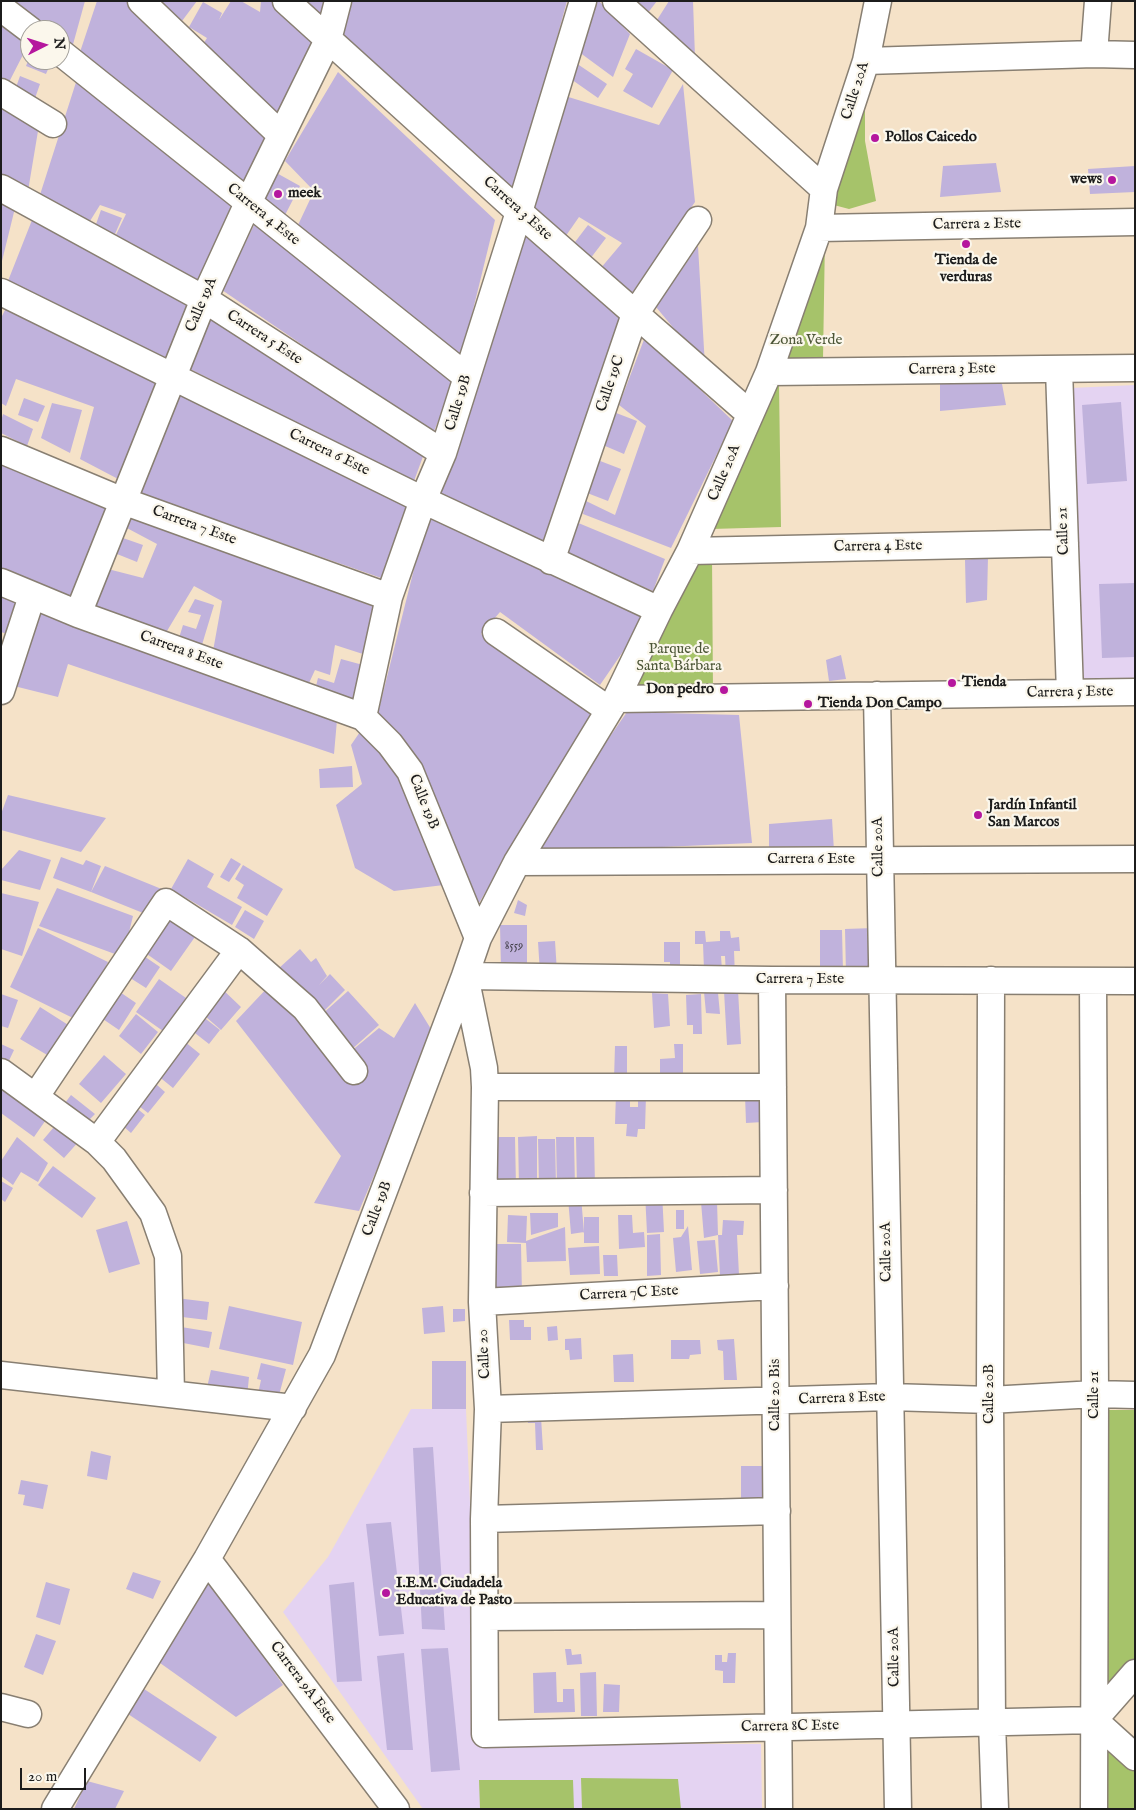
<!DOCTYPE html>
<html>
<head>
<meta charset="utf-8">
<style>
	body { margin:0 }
	#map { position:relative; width:1136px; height:1810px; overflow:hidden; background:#f5e2c8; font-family:"IM FELL English",serif }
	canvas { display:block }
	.frame { position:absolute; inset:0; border:2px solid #1c1c1c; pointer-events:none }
	.north { position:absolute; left:20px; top:20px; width:50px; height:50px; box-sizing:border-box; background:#fbf7ec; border:1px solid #a29f99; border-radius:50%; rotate:85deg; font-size:14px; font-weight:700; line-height:20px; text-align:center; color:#1c1c1c }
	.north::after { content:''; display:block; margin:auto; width:18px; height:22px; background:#b5179e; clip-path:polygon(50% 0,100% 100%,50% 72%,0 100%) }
	.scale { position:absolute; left:20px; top:1768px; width:66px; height:22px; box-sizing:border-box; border:2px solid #1c1c1c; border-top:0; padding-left:6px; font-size:15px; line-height:18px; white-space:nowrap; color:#1c1c1c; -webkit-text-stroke:4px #fbf7ec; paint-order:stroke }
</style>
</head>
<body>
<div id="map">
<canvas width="1136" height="1810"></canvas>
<div class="frame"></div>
<div class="north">N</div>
<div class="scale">20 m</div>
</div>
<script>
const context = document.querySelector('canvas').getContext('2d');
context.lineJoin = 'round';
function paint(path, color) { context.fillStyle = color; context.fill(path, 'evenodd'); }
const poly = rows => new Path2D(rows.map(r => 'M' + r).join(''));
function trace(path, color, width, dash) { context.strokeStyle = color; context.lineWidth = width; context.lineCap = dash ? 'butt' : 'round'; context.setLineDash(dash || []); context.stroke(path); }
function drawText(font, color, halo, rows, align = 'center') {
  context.font = font + ' "IM FELL English",serif'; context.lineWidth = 4.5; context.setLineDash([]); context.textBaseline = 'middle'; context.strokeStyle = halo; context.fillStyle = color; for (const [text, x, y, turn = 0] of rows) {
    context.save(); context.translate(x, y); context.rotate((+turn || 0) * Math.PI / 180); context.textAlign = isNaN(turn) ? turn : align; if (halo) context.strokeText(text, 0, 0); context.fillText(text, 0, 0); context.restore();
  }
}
const built = poly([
	[1135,385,1135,684,1077,686,1071,388],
	[411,1409,466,1409,473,1574,476,1744,761,1744,762,1809,423,1809,283,1612,328,1557]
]);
const green = poly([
	[865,90,865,141,876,201,849,209,830,204],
	[825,237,823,359,782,358],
	[779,383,781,527,711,529,772,386],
	[712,556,713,693,641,695,632,676,692,558],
	[1102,1410,1135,1410,1135,1664,1099,1707],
	[1099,1736,1135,1767,1135,1809,1098,1809],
	[581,1778,678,1779,681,1809,582,1809],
	[479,1780,573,1780,574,1809,480,1809]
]);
const building = poly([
	[5,1,85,1,72,48,60,40,60,30,46,30],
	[97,1,134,1,273,138,246,193,78,58],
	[153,1,197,1,179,25],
	[231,1,241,1,260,12,261,1,275,1,321,40,280,123,202,46,207,38,189,27,203,2,222,13,219,20],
	[294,1,331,1,323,30],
	[351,1,567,1,515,191,342,36],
	[594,1,599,1,630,34,613,77,579,52],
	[631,1,657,1,647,14],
	[669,1,693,1,695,57,657,20],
	[1,20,29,43,6,88,1,85],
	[636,49,673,70,652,108,623,91,633,74,625,69],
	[30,56,30,60,52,60,46,74,26,66],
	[573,61,607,84,598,98,568,77],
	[338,72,495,220,461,359,298,225,314,191,285,161],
	[20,76,40,84,34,101,14,93],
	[78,76,237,204,200,289,114,239,126,214,100,205,85,229,38,201],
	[683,84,695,202,629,297,600,269,622,243,579,217,563,240,532,206,562,95,659,125],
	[1,107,38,131,28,191,1,175],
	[996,163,1001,192,940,197,943,166],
	[1135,166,1135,192,1090,194,1088,169],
	[273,171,300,186,284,217,256,202],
	[1,199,15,208,2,261,1,261],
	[101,210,122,218,115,234,95,227],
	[34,215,195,302,169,368,6,286],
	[256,221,454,380,433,434,222,290],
	[588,225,606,238,590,259,572,246],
	[526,227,621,316,551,553,438,494],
	[698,246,705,366,656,307],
	[6,308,158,382,120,480,80,459,94,407,16,379,6,406,1,403,1,318],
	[208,318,425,451,414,481,188,368],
	[645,337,733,421,671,548,583,514,586,501,615,515,646,426,619,405],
	[940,381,1002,384,1006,405,940,411],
	[177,394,408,504,384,579,136,492],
	[24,398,45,406,38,422,18,415],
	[1121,402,1127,481,1087,484,1082,405],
	[52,403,82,410,70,453,41,438],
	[611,411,637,421,624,454,598,443],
	[3,414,33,429,27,446,1,433,1,421],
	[595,459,621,469,608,501,582,491],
	[1,464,108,508,69,600,1,570],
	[428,513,648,615,600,685,500,612,481,634,592,713,479,903,378,713],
	[131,517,377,608,366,655,335,645,330,675,315,670,309,683,213,651,222,601,194,586,164,636,92,610,100,567,143,578,157,544,125,527],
	[576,522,665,559,653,591,563,553],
	[123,538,143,545,137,562,117,554],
	[988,557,987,600,966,603,965,560],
	[1135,583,1135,657,1102,658,1099,584],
	[1,588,27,598,16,637,1,632],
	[195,599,214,605,201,648,179,638,183,625,196,629,201,615,188,612],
	[43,610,337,720,334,754,68,664,58,697,6,684],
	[841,655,846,679,829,681,826,660],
	[341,659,363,665,352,701,315,690,318,678,334,683],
	[627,712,739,715,752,843,529,853],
	[362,729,400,775,444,885,394,891,355,868,336,805,362,784,351,745],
	[352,766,353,787,320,788,319,769],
	[8,795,106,818,81,852,1,830,1,814],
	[832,819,834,851,769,849,769,824],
	[19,850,51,860,40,890,1,880,1,870],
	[61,857,83,865,86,860,101,866,91,892,53,878],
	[231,858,241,864,229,882,220,877],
	[188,859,214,874,207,887,242,907,232,925,171,889],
	[243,865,283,889,267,916,237,898,244,885,235,879],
	[105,866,164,890,148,915,91,892],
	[57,888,133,916,123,957,39,926],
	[1,893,39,902,22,956,1,949],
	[518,900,527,905,525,916,514,913],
	[245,910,264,921,254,939,235,927],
	[170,915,197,934,171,971,144,952],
	[500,925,527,925,527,970,501,970],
	[38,928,108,962,79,1021,10,987],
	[874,928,876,974,846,974,845,929],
	[820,930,842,930,843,972,820,973],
	[695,931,705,931,706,942,720,941,720,931,730,931,731,938,739,937,740,951,734,951,735,976,726,976,725,956,721,956,722,970,704,970,703,944,695,944],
	[555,941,557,972,540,973,538,942],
	[664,942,680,942,680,969,670,969,670,962,664,962],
	[300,949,311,962,316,958,327,976,319,985,330,974,345,990,321,1014,278,969],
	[138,952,160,967,146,988,124,974],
	[159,979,186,998,163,1031,136,1012],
	[270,985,357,1082,368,1073,350,1052,379,1028,394,1038,415,1003,434,1034,359,1211,314,1203,341,1156,236,1021],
	[219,986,241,1007,221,1030,198,1010],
	[114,988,136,1003,119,1030,97,1015],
	[738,990,741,1044,727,1045,724,991],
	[348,991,379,1025,351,1050,320,1016],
	[704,992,718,993,720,1014,706,1013],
	[652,993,668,994,670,1026,654,1028],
	[1,994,18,1000,8,1028,1,1026],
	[701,994,702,1034,693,1034,693,1025,687,1025,686,995],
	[40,1007,73,1028,54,1059,20,1039],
	[197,1012,220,1030,209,1044,186,1026],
	[136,1014,158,1032,141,1054,119,1036],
	[179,1037,200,1054,173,1088,152,1071],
	[1,1044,14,1050,6,1067,1,1065],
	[674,1044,683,1044,683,1078,660,1079,660,1059,675,1058],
	[615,1046,627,1046,627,1079,614,1079],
	[104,1055,126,1074,101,1103,79,1084],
	[148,1077,165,1092,148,1113,130,1099],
	[8,1083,50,1114,34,1137,1,1113,1,1093],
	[616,1093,630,1093,630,1107,638,1107,638,1096,646,1096,645,1129,638,1129,637,1137,626,1136,627,1124,615,1124],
	[763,1093,763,1122,746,1123,745,1095],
	[71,1095,95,1114,88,1121,65,1103],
	[129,1102,145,1115,131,1133,115,1119],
	[59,1121,80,1140,64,1158,43,1140],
	[537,1136,537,1186,519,1186,518,1137],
	[17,1137,48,1163,38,1182,21,1172,13,1185,1,1176,1,1161],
	[494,1137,515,1137,516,1187,495,1187],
	[556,1137,574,1137,575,1187,557,1187],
	[576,1137,594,1137,595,1186,577,1187],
	[538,1139,555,1139,556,1185,539,1185],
	[53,1166,96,1198,82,1218,38,1185],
	[1,1181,13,1188,5,1202,1,1199],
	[662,1192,664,1232,647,1233,645,1193],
	[581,1197,584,1232,571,1234,568,1198],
	[717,1201,718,1235,704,1238,701,1202],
	[676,1210,684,1210,684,1229,676,1229],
	[530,1213,558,1213,558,1227,531,1235],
	[508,1215,527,1216,526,1241,565,1227,566,1261,527,1262,526,1243,507,1242],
	[618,1215,632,1215,633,1233,644,1232,645,1247,619,1249],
	[584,1217,599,1217,599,1243,584,1243],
	[723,1220,744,1221,743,1235,737,1235,739,1275,720,1276,718,1235,722,1235],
	[127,1221,140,1264,109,1273,96,1230],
	[688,1226,692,1270,676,1272,673,1238,681,1237],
	[660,1234,661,1275,647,1276,647,1235],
	[715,1240,718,1272,700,1274,697,1241],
	[495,1244,521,1244,522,1296,496,1296],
	[599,1246,600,1274,570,1275,568,1248],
	[603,1255,617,1255,618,1276,604,1276],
	[176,1298,209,1302,207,1320,174,1316],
	[229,1306,302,1322,293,1365,219,1349],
	[443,1306,445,1332,424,1334,422,1308],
	[453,1309,465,1309,465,1321,453,1322],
	[509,1320,524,1320,524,1327,531,1327,531,1340,510,1340],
	[175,1326,212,1332,209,1348,173,1341],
	[557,1326,558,1340,548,1341,547,1327],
	[581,1338,582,1359,570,1360,569,1350,565,1350,565,1339],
	[734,1339,737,1380,724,1380,723,1351,718,1350,717,1340],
	[671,1340,700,1340,701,1354,690,1355,689,1359,671,1359],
	[633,1354,634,1382,614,1382,613,1355],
	[432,1361,466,1361,466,1409,432,1409],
	[261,1363,286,1369,278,1399,258,1394,261,1380,257,1379],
	[211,1370,249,1377,247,1397,206,1392],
	[541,1417,543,1450,536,1450,535,1423,528,1423,527,1418],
	[433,1447,445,1630,422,1629,413,1448],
	[91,1451,111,1456,107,1480,87,1476],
	[741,1466,769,1466,769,1502,741,1502],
	[21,1480,48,1485,43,1509,23,1505,25,1495,18,1494],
	[391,1522,404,1634,379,1636,366,1524],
	[133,1572,161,1581,153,1599,126,1589],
	[210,1577,283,1685,236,1717,153,1658],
	[46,1582,70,1589,60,1625,36,1617],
	[354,1582,362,1681,337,1682,329,1585],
	[36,1634,56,1641,43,1675,24,1667],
	[448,1648,460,1770,431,1772,421,1649],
	[565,1649,571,1649,572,1655,581,1654,582,1664,567,1665],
	[404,1653,413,1750,387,1750,377,1656],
	[728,1653,736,1653,735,1683,723,1683,723,1671,715,1670,715,1655,722,1655,722,1662,727,1662],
	[556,1672,557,1702,563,1702,563,1689,574,1689,575,1712,534,1713,533,1673],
	[596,1672,597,1716,581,1716,580,1673],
	[604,1684,620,1685,619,1712,603,1712],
	[138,1685,217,1737,200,1762,122,1710],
	[87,1781,124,1791,115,1809,74,1809]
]);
const street = poly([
	[141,1,281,135],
	[286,1,519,212,750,414],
	[616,1,824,189],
	[1,8,30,30],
	[60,52,467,377],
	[1094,54,1098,1],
	[866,61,1094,54,1135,55],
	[1,92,53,124],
	[1,188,204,299,443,453],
	[819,228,1135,222],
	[1,292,423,500,659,610],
	[1059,369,1070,693],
	[769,372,1135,368],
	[1,450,123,501,389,597],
	[690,551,1065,543],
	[551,561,635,314,698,220],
	[1,582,78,614,363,717,390,744,410,771,478,938],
	[78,614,204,299,248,203,328,40,338,1],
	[496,632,609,710],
	[1,691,32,596],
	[877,695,898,1809],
	[616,699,1135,692],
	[363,717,389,597,423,500,443,453,519,212,583,1],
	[517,862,1135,859],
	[772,980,779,1809],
	[991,980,990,1400,992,1722,995,1809],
	[1093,981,1095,1394,1094,1809],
	[1,1072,97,1142,114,1159,153,1213,168,1256,171,1394],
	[485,1087,773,1087],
	[36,1096,166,902,239,950,305,1008,354,1071],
	[97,1142,239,950],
	[483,1193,774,1190],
	[482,1302,775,1286],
	[1,1375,293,1408],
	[488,1409,890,1397,990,1400,1095,1394,1135,1395],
	[484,1519,777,1511],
	[207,1559,396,1809],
	[485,1617,777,1615],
	[1,1707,28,1714],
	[1094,1720,485,1734,484,1519,488,1409,482,1302,485,1087,484,1068,465,976,772,980,1135,981],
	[1094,1720,1135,1673],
	[1094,1720,1135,1757],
	[55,1809,207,1559,322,1355,465,976,478,938,517,862,616,699,659,610,690,551,769,372,819,228,824,189,866,61,878,1]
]);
const markers = [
	[875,138,5,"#b5179e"],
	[1112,180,5,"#b5179e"],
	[278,194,5,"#b5179e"],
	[966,244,5,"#b5179e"],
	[952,683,5,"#b5179e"],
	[724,690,5,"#b5179e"],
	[808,704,5,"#b5179e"],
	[978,815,5,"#b5179e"],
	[386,1593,5,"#b5179e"]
];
const numberNames = [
	["8559",514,947]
];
const streetNames = [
	["Calle 20A",856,91,-72],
	["Carrera 3 Este",517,209,42],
	["Carrera 4 Este",263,215,39],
	["Carrera 2 Este",977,225,-1],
	["Calle 19A",202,305,-67],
	["Carrera 5 Este",264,338,33],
	["Carrera 3 Este",952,370,-1],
	["Calle 19C",611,384,-71],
	["Calle 19B",459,403,-73],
	["Carrera 6 Este",329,453,26],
	["Calle 20A",725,473,-67],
	["Carrera 7 Este",194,526,20],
	["Calle 21",1064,531,-92],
	["Carrera 4 Este",878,547,-1],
	["Carrera 8 Este",181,651,20],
	["Carrera 5 Este",1070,693,-1],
	["Calle 19B",423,802,68],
	["Calle 20A",879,847,-91],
	["Carrera 6 Este",811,860],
	["Carrera 7 Este",800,980],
	["Calle 19B",378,1209,-69],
	["Calle 20A",887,1252,-91],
	["Carrera 7C Este",629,1294,-3],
	["Calle 20",485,1354,-93],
	["Calle 20B",990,1394,-90],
	["Calle 20 Bis",776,1395,-90],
	["Calle 21",1095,1395,-90],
	["Carrera 8 Este",842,1399,-2],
	["Calle 20A",895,1657,-91],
	["Carrera 9A Este",302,1683,53],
	["Carrera 8C Este",790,1727,-1]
];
const poiNames = [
	["Pollos Caicedo",885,138],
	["wews",1102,180,"right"],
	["meek",288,194],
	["Tienda de",966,261,"center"],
	["verduras",966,278,"center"],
	["Tienda",962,683],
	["Don pedro",714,690,"right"],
	["Tienda Don Campo",818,704],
	["Jardín Infantil",988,806],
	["San Marcos",988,823],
	["I.E.M. Ciudadela",396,1584],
	["Educativa de Pasto",396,1601]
];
const parkNames = [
	["Zona Verde",806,341],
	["Parque de",679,650],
	["Santa Bárbara",679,667]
];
paint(built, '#e4d3f2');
paint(green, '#a6c36a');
paint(building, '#c0b2dc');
trace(street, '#887f72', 29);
trace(street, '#fff', 26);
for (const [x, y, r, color] of markers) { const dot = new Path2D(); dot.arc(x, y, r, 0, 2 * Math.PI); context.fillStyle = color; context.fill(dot); trace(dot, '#fbf7ec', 2); }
drawText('12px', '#45424c', null, numberNames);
drawText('15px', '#1c1c1c', '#fbf7ec', streetNames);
drawText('bold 15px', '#1c1c1c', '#fbf7ec', poiNames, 'left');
drawText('15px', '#4c5637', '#fbf7ec', parkNames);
</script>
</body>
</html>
